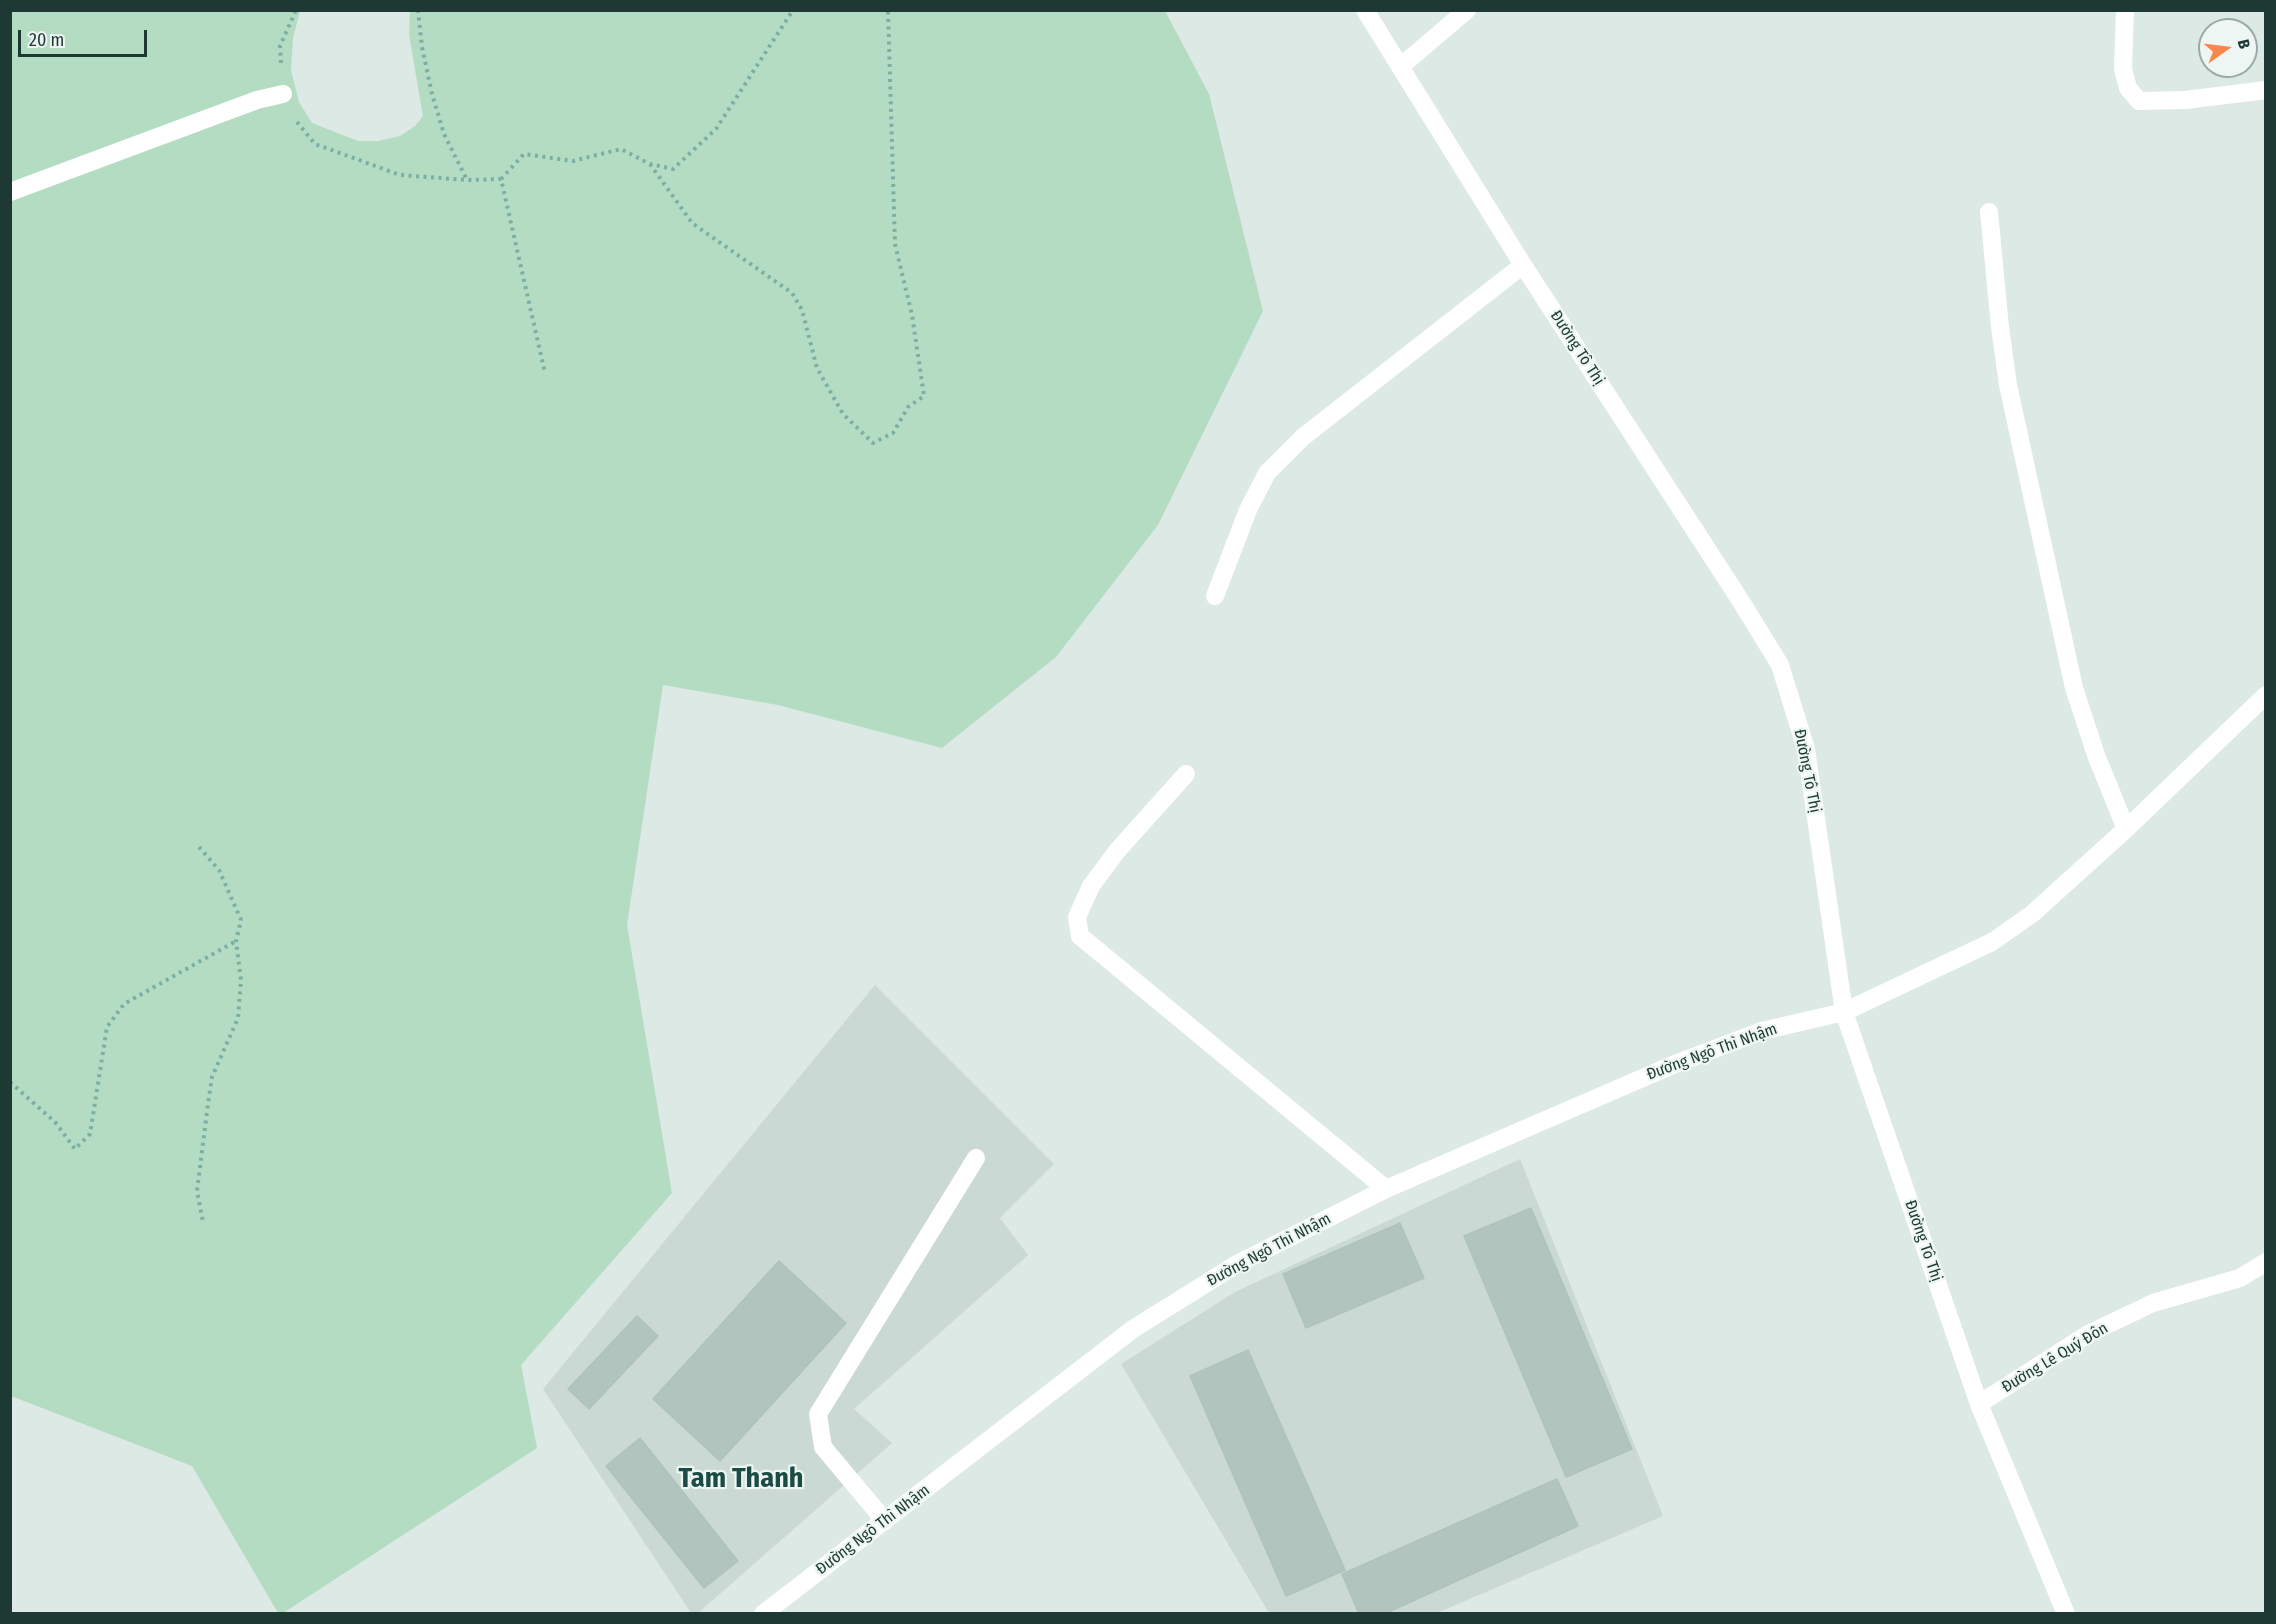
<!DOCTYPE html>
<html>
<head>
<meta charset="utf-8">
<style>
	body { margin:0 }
	#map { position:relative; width:2276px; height:1624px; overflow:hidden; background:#dce9e5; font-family:"Fira Sans Condensed",sans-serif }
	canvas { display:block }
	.frame { position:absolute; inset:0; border:12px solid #1e3934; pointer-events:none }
	.north { position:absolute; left:2198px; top:18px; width:60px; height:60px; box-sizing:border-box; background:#edf6f2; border:2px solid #9aaaa6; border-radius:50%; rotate:76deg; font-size:16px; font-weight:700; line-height:24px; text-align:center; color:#1e3934 }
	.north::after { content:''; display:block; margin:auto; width:21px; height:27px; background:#f8874c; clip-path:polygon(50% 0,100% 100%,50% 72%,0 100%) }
	.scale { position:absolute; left:18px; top:30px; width:129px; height:27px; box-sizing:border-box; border:3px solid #1e3934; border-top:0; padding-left:8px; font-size:18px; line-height:21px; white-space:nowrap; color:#1e3934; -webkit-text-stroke:4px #edf6f2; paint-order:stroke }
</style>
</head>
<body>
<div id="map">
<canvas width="2276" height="1624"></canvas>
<div class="frame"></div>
<div class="north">B</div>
<div class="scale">20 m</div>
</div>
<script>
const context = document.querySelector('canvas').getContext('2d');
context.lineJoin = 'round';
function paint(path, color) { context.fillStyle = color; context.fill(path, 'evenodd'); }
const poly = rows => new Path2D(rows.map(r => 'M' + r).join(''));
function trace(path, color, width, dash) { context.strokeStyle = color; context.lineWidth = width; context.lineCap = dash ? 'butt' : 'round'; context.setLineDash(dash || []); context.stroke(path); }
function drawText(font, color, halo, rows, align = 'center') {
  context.font = font + ' "Fira Sans Condensed",sans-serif'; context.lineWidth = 4.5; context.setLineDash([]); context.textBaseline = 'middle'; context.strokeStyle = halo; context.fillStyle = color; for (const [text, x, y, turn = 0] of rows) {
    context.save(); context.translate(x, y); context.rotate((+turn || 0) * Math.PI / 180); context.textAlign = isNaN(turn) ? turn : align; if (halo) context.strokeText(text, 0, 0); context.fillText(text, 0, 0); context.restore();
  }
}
const built = poly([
	[875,985,1054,1164,1000,1218,1028,1255,854,1409,892,1443,698,1613,691,1613,543,1389],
	[1520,1159,1663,1516,1437,1613,1269,1613,1121,1364,1235,1292]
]);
const green = poly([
	[10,11,300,11,293,38,291,70,299,102,312,123,358,141,378,141,400,136,415,126,423,116,409,35,410,11,1165,11,1209,94,1263,311,1158,525,1056,657,942,748,778,705,663,685,627,925,672,1193,521,1365,537,1448,283,1613,278,1613,192,1466,11,1396]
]);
const building = poly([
	[1531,1208,1632,1449,1566,1477,1464,1236,1531,1208],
	[1400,1223,1424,1278,1306,1328,1283,1274,1400,1223],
	[779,1261,846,1323,720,1461,653,1399,779,1261],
	[637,1316,658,1336,589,1409,568,1389,637,1316],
	[1248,1350,1345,1570,1286,1596,1190,1376,1248,1350],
	[640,1438,738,1561,704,1588,606,1466,640,1438],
	[1557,1479,1578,1526,1384,1614,1359,1614,1342,1574,1557,1479]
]);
const path = poly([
	[418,10,422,47,432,94,444,134,467,180],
	[281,63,280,46,296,10],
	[297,122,315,144,400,175,467,180,501,179,545,373],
	[650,164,692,223,792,293,802,310,817,368,843,414,873,443,893,433,908,407,924,396,912,315,895,244,888,10],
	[501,179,524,154,573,161,621,149,650,164,673,169,716,129,793,10],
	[199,847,219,870,241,920,236,941,241,980,238,1018,212,1077,208,1104,197,1191,203,1222],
	[10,1082,55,1122,75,1149,90,1134,107,1027,124,1004,236,941]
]);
const service = poly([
	[885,1521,823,1447,818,1414,976,1158]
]);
const minor = poly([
	[1365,10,1523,265,1742,603,1780,665,1806,749,1844,1012,1979,1404,2066,1614],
	[2125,10,2123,69,2128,88,2139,101,2185,100,2266,90],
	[1400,67,1467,10],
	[10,192,257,100,283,94],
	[1989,212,2000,327,2008,385,2074,688,2096,755,2126,829],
	[1215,596,1248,510,1267,473,1303,437,1523,265],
	[1186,774,1117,851,1091,886,1077,917,1080,936,1386,1189],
	[1979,1404,2088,1334,2153,1303,2240,1278,2266,1262],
	[763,1614,1133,1329,1237,1264,1386,1189,1675,1064,1762,1031,1844,1012,1992,942,2032,914,2126,829,2266,695]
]);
const streetNames = [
	["Đường Tô Thị",1577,348,57],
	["Đường Tô Thị",1807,771,79],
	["Đường Ngô Thì Nhậm",1712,1052,-20],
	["Đường Tô Thị",1923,1241,71],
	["Đường Ngô Thì Nhậm",1269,1250,-28],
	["Đường Lê Quý Đôn",2055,1358,-31],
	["Đường Ngô Thì Nhậm",873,1530,-37]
];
const townNames = [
	["Tam Thanh",741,1479]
];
paint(built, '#cbd9d4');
paint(green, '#b4dcc3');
paint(building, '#b2c4be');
trace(building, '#afc3bd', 1.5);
trace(path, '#7bafa4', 4, [3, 4.5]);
trace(service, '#fff', 18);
trace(minor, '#fff', 18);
drawText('16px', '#1e3934', '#edf6f2', streetNames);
drawText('bold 28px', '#1a4b44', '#edf6f2', townNames);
</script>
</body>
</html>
